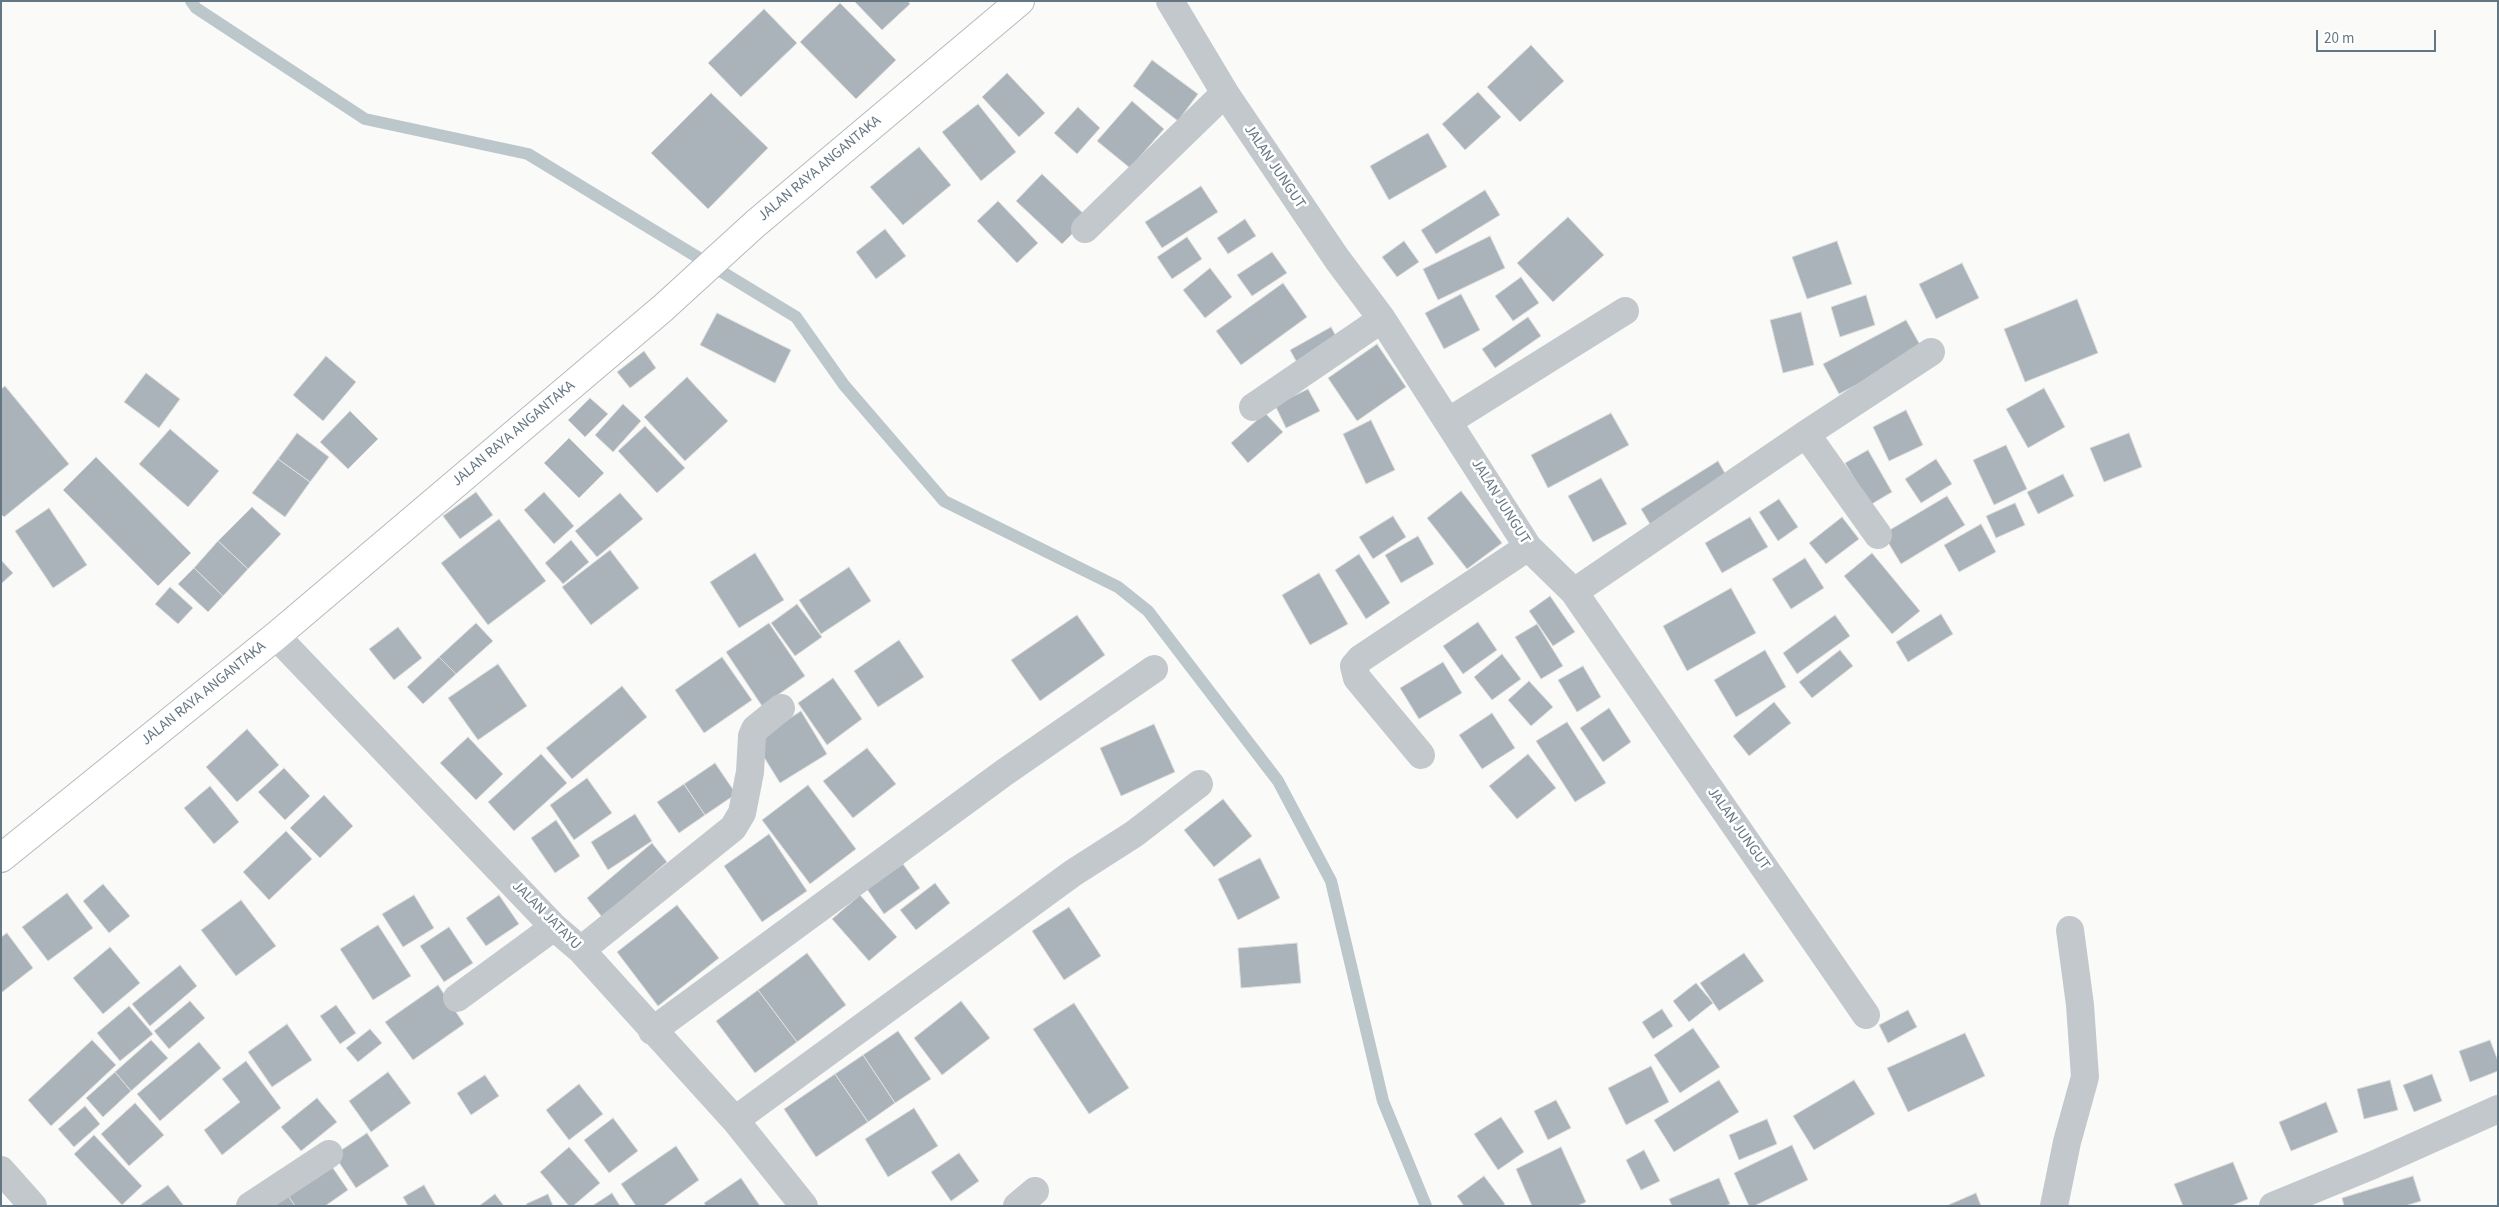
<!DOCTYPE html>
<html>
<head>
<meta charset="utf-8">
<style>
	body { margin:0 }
	#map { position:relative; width:2499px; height:1207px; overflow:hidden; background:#fafaf8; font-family:"Source Sans 3",sans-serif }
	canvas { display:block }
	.frame { position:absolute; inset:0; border:2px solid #657683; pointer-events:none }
	.scale { position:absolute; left:2316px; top:30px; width:120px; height:22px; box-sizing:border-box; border:2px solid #657683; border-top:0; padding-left:6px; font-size:15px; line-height:18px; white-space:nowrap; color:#657683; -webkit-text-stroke:4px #fff; paint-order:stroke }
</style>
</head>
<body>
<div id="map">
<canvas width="2499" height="1207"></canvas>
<div class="frame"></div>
<div class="scale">20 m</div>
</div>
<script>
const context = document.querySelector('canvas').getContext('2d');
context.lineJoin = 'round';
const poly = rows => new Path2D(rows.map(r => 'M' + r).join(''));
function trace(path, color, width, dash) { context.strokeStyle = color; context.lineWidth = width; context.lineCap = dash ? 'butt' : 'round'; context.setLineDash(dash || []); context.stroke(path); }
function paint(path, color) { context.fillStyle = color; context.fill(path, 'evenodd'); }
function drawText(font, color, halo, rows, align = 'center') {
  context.font = font + ' "Source Sans 3",sans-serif'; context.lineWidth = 5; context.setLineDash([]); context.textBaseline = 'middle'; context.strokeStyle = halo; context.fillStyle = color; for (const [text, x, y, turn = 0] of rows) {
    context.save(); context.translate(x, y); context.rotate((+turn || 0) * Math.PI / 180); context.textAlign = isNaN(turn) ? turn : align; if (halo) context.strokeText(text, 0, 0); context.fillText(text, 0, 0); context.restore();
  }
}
const stream = poly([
	[191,1,196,8,365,119,528,154,796,317,844,385,944,501,1118,587,1148,611,1278,781,1331,881,1383,1101,1426,1206]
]);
const building = poly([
	[854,1,908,1,910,4,882,30,854,1],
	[840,3,896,60,856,99,800,42,840,3],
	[764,9,797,43,741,97,708,63,764,9],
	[1531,45,1564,81,1520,122,1487,87,1531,45],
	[1152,60,1198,94,1178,121,1133,86,1152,60],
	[1007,73,1045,113,1019,137,982,97,1007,73],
	[1478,92,1501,117,1465,150,1442,124,1478,92],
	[711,93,768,148,708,209,651,153,711,93],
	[1132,101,1164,129,1130,168,1097,141,1132,101],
	[978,104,1016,152,981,181,942,132,978,104],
	[1078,107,1100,128,1077,154,1054,133,1078,107],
	[1428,133,1447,167,1389,200,1370,166,1428,133],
	[919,147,951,185,903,225,870,187,919,147],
	[1042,174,1088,218,1062,244,1016,201,1042,174],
	[1201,186,1218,212,1162,248,1145,222,1201,186],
	[1485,190,1500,215,1436,254,1421,230,1485,190],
	[998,201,1038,243,1017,263,977,221,998,201],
	[1568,217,1604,255,1553,302,1517,263,1568,217],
	[1245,219,1256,236,1228,254,1217,238,1245,219],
	[885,229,906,256,876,279,856,252,885,229],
	[1490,236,1505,268,1438,300,1423,269,1490,236],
	[1187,237,1202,259,1172,279,1157,257,1187,237],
	[1404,241,1419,262,1397,277,1382,257,1404,241],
	[1837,241,1852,284,1807,299,1792,257,1837,241],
	[1272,252,1287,273,1252,296,1237,275,1272,252],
	[1962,263,1979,298,1936,319,1919,284,1962,263],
	[1210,268,1232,297,1205,318,1183,290,1210,268],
	[1521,277,1539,303,1513,321,1495,296,1521,277],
	[1283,283,1307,317,1241,365,1216,331,1283,283],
	[1461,294,1480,330,1444,349,1425,313,1461,294],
	[1866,295,1875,325,1840,337,1831,307,1866,295],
	[2077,299,2098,353,2025,382,2004,329,2077,299],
	[1801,312,1814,365,1783,373,1770,320,1801,312],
	[717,313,791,350,775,383,700,345,717,313],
	[1528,317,1541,336,1495,368,1482,349,1528,317],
	[1906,320,1923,350,1839,394,1823,364,1906,320],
	[1331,327,1341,345,1300,368,1290,350,1331,327],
	[1377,344,1406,387,1357,421,1328,378,1377,344],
	[644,351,656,368,630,388,617,372,644,351],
	[326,356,356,382,323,421,293,395,326,356],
	[146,373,180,399,159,428,124,402,146,373],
	[687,377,728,421,685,461,644,417,687,377],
	[5,386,69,464,4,517,1,514,1,389,5,386],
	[2044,388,2065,427,2028,448,2006,409,2044,388],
	[1308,389,1320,411,1286,428,1275,405,1308,389],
	[590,398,608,414,585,437,568,420,590,398],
	[623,404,641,421,613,452,595,435,623,404],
	[1906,410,1923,445,1889,461,1873,427,1906,410],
	[350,411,378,439,348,469,320,442,350,411],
	[1265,413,1283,432,1248,463,1231,443,1265,413],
	[1611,413,1629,445,1548,488,1531,455,1611,413],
	[1371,420,1395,470,1366,484,1343,434,1371,420],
	[645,426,685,468,657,493,618,451,645,426],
	[170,429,219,471,188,507,139,464,170,429],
	[297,433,329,457,310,482,278,459,297,433],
	[2129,433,2142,467,2104,482,2090,448,2129,433],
	[569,438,604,473,579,498,544,463,569,438],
	[2006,445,2027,489,1994,505,1973,460,2006,445],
	[1868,450,1892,492,1870,505,1845,463,1868,450],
	[96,457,191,553,158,586,63,490,96,457],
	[278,459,310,482,285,517,252,493,278,459],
	[1936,459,1952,484,1921,503,1905,479,1936,459],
	[1718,461,1730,482,1653,529,1641,509,1718,461],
	[2063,474,2074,496,2038,514,2027,492,2063,474],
	[1601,478,1627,524,1593,542,1568,496,1601,478],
	[1461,491,1502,543,1467,569,1427,518,1461,491],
	[476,492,493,515,460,539,443,516,476,492],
	[544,492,574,526,554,544,524,510,544,492],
	[620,493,643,519,597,557,575,531,620,493],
	[1947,496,1965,525,1901,564,1883,534,1947,496],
	[1779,499,1798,527,1778,541,1759,512,1779,499],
	[2015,503,2025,525,1996,538,1986,516,2015,503],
	[252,507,281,534,248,569,218,541,252,507],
	[49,508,87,565,53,588,15,531,49,508],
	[1393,516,1406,537,1373,559,1359,537,1393,516],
	[1750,517,1768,547,1722,573,1705,543,1750,517],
	[1842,517,1859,539,1826,564,1809,543,1842,517],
	[499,519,546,581,488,625,441,563,499,519],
	[1981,524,1996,552,1959,572,1944,545,1981,524],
	[1418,536,1434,564,1401,583,1385,555,1418,536],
	[571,540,589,562,563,584,545,563,571,540],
	[218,541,248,569,223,596,194,568,218,541],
	[610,550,639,588,591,625,562,587,610,550],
	[755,553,784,600,739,628,710,582,755,553],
	[1872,553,1920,611,1892,634,1844,576,1872,553],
	[1359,554,1390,603,1366,619,1335,570,1359,554],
	[1805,558,1824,588,1791,609,1772,579,1805,558],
	[1,560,13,573,1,584,1,560],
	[849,567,871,601,821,634,799,600,849,567],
	[194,568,223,596,208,612,178,584,194,568],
	[1319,573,1348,624,1310,645,1282,595,1319,573],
	[170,587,193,608,178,624,155,604,170,587],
	[1731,588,1756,633,1687,671,1663,626,1731,588],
	[1550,596,1575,632,1553,646,1529,611,1550,596],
	[797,604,822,637,795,656,771,623,797,604],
	[1941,614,1953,634,1908,662,1896,642,1941,614],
	[1077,615,1105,655,1040,701,1011,660,1077,615],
	[1835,615,1850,636,1797,674,1783,653,1835,615],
	[1478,622,1497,650,1463,674,1443,646,1478,622],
	[476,623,493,641,456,674,439,657,476,623],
	[769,623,805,676,762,706,726,652,769,623],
	[1537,624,1563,666,1541,679,1515,637,1537,624],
	[398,627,422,658,394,680,369,649,398,627],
	[899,640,924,677,878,707,854,671,899,640],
	[1765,650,1786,687,1736,717,1714,680,1765,650],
	[1840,650,1853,666,1812,698,1799,682,1840,650],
	[1502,654,1521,679,1492,700,1474,677,1502,654],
	[439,657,456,674,423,704,407,687,439,657],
	[722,657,752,700,704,733,675,690,722,657],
	[1443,662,1462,693,1419,719,1400,688,1443,662],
	[498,664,527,706,478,740,448,698,498,664],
	[1583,666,1601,697,1577,712,1558,680,1583,666],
	[833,678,862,719,827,745,798,703,833,678],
	[1529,681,1553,707,1531,726,1508,700,1529,681],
	[622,686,647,717,572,779,546,748,622,686],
	[1774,702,1791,723,1749,756,1733,736,1774,702],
	[1609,708,1631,742,1603,762,1580,728,1609,708],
	[801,711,827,754,780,783,754,741,801,711],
	[1492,713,1515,748,1482,769,1459,735,1492,713],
	[1567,722,1606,783,1575,802,1536,741,1567,722],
	[1154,724,1175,772,1121,796,1100,748,1154,724],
	[247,729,279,765,237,802,206,767,247,729],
	[468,737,503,774,476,800,440,763,468,737],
	[867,748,896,784,853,818,823,781,867,748],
	[541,754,567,783,514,831,488,802,541,754],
	[1528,754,1556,788,1517,819,1489,786,1528,754],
	[715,763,736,794,705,815,684,784,715,763],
	[284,768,310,796,285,820,258,792,284,768],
	[587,778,612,813,574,840,550,805,587,778],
	[684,784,705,815,679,833,657,802,684,784],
	[808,785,856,849,810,884,762,820,808,785],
	[210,786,239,822,214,844,184,808,210,786],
	[324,795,353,826,320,858,290,828,324,795],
	[1223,799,1252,836,1214,867,1184,830,1223,799],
	[635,814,652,841,608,870,591,842,635,814],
	[556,820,580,856,555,873,531,838,556,820],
	[286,831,312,859,269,900,243,872,286,831],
	[769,834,807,891,762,922,724,866,769,834],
	[652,843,667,862,602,917,587,898,652,843],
	[1260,858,1280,898,1238,920,1218,879,1260,858],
	[903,864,920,888,884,914,867,889,903,864],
	[935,883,950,903,916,930,900,910,935,883],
	[103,884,130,916,109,933,83,901,103,884],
	[67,893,93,928,48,961,22,927,67,893],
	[414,895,434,928,403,947,382,914,414,895],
	[499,895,519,924,486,946,466,918,499,895],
	[860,895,897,937,869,961,832,919,860,895],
	[241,900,276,946,236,976,201,930,241,900],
	[677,905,719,958,658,1006,617,952,677,905],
	[1069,907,1101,956,1064,980,1032,931,1069,907],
	[378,925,411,976,373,1000,340,949,378,925],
	[449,927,473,963,444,982,420,946,449,927],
	[7,933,33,968,1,993,1,937,7,933],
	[1297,943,1301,983,1241,988,1238,948,1297,943],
	[110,947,140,983,103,1014,73,978,110,947],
	[807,953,846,1005,797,1042,758,990,807,953],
	[1744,953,1764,981,1719,1011,1700,983,1744,953],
	[180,965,197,986,150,1026,132,1004,180,965],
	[1696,983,1713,1003,1689,1022,1673,1001,1696,983],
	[438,985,464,1024,413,1060,385,1022,438,985],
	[758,990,797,1042,755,1073,716,1021,758,990],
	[190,1001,205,1018,169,1049,154,1031,190,1001],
	[961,1001,990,1038,942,1075,914,1038,961,1001],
	[1074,1003,1129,1088,1089,1114,1033,1029,1074,1003],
	[336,1005,356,1033,340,1044,320,1016,336,1005],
	[129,1006,153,1034,120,1061,97,1033,129,1006],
	[1662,1009,1673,1026,1653,1039,1642,1022,1662,1009],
	[1908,1010,1917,1027,1888,1043,1879,1025,1908,1010],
	[287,1024,312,1060,272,1087,248,1052,287,1024],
	[1693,1028,1720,1067,1680,1093,1654,1055,1693,1028],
	[370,1029,382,1043,358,1062,346,1048,370,1029],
	[898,1031,931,1079,895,1103,863,1055,898,1031],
	[1965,1033,1985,1076,1908,1112,1887,1068,1965,1033],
	[92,1040,116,1065,51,1126,28,1100,92,1040],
	[151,1040,168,1058,131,1091,115,1072,151,1040],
	[2490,1040,2498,1061,2498,1071,2470,1082,2459,1051,2490,1040],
	[199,1042,221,1068,160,1121,137,1094,199,1042],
	[863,1055,895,1103,868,1122,835,1074,863,1055],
	[246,1061,281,1108,222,1155,204,1130,240,1102,222,1079,246,1061],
	[1651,1066,1669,1102,1626,1125,1608,1088,1651,1066],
	[115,1072,131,1091,103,1117,86,1098,115,1072],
	[388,1072,411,1103,371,1132,349,1101,388,1072],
	[835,1074,868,1122,816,1157,784,1109,835,1074],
	[2432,1074,2442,1101,2414,1112,2403,1085,2432,1074],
	[485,1075,499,1096,471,1115,457,1093,485,1075],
	[1719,1080,1739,1112,1674,1152,1654,1120,1719,1080],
	[1854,1080,1875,1114,1814,1150,1793,1116,1854,1080],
	[2390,1080,2398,1110,2364,1119,2357,1089,2390,1080],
	[579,1084,603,1114,569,1140,546,1110,579,1084],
	[317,1098,337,1122,301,1151,281,1127,317,1098],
	[1556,1100,1571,1128,1548,1140,1534,1111,1556,1100],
	[2326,1102,2338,1132,2291,1151,2279,1122,2326,1102],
	[135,1103,164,1135,129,1166,101,1134,135,1103],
	[85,1106,100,1124,74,1147,58,1129,85,1106],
	[914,1108,938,1146,888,1177,865,1139,914,1108],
	[1501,1117,1524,1152,1498,1170,1474,1134,1501,1117],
	[613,1118,638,1151,609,1173,584,1140,613,1118],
	[1767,1119,1777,1144,1739,1160,1729,1135,1767,1119],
	[367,1133,389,1166,356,1188,334,1155,367,1133],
	[94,1135,142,1186,122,1205,74,1154,94,1135],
	[1792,1145,1808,1180,1754,1206,1749,1206,1734,1173,1792,1145],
	[676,1146,699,1180,663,1206,636,1206,621,1184,676,1146],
	[569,1147,600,1183,573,1206,569,1206,540,1172,569,1147],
	[1561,1147,1586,1202,1577,1206,1532,1206,1516,1169,1561,1147],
	[1644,1150,1660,1181,1641,1190,1626,1160,1644,1150],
	[959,1153,979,1181,951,1201,931,1172,959,1153],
	[326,1158,348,1190,325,1206,295,1206,283,1188,326,1158],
	[2233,1162,2248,1199,2231,1206,2183,1206,2174,1184,2233,1162],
	[1484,1176,1505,1204,1502,1206,1464,1206,1457,1196,1484,1176],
	[2413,1176,2421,1201,2405,1206,2344,1206,2342,1198,2413,1176],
	[741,1178,760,1206,706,1206,704,1203,741,1178],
	[1719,1178,1730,1204,1725,1206,1672,1206,1669,1199,1719,1178],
	[168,1185,184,1206,139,1206,168,1185],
	[424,1185,436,1206,408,1206,403,1197,424,1185],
	[283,1188,295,1206,257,1206,283,1188],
	[612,1193,620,1206,592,1206,612,1193],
	[1976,1193,1981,1206,1946,1206,1976,1193],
	[495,1194,504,1206,479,1206,495,1194],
	[548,1194,553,1206,527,1206,526,1204,548,1194]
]);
const minor = poly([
	[1170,1,1225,93,1337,259,1382,319,1528,547,1574,592,1866,1015],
	[1085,229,1225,93],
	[1253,407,1382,319],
	[1449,421,1625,311],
	[1806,434,1878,535],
	[1574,592,1806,434,1931,352],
	[276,636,554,927,581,950,735,1120,804,1206],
	[1421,755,1357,678,1354,666,1360,659,1528,547],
	[581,950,733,828,742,813,750,772,752,736,755,729,781,708],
	[457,998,554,927],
	[652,1031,1005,772,1154,669],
	[735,1120,1073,873,1134,834,1199,784],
	[1,1170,33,1206],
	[250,1206,329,1154],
	[1017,1206,1035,1191],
	[2054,1206,2067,1142,2085,1077,2080,1005,2070,930],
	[2273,1206,2373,1165,2498,1109]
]);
const major = poly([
	[1,858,276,636,663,308,755,224,1020,1]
]);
const streetNames = [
	["JALAN JUNGUT",1274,167,56],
	["JALAN RAYA ANGANTAKA",820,169,-40],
	["JALAN RAYA ANGANTAKA",514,434,-40],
	["JALAN JUNGUT",1500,502,58],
	["JALAN RAYA ANGANTAKA",204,694,-39],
	["JALAN JUNGUT",1738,829,55],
	["JALAN JATAYU",546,916,45]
];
trace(stream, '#bbc7cb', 12);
paint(building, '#aab3b9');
trace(building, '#dcdcda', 1);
trace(major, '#b5babe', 30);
trace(minor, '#c3c8cc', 28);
trace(major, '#fff', 28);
drawText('15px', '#657683', '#fff', streetNames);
</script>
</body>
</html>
